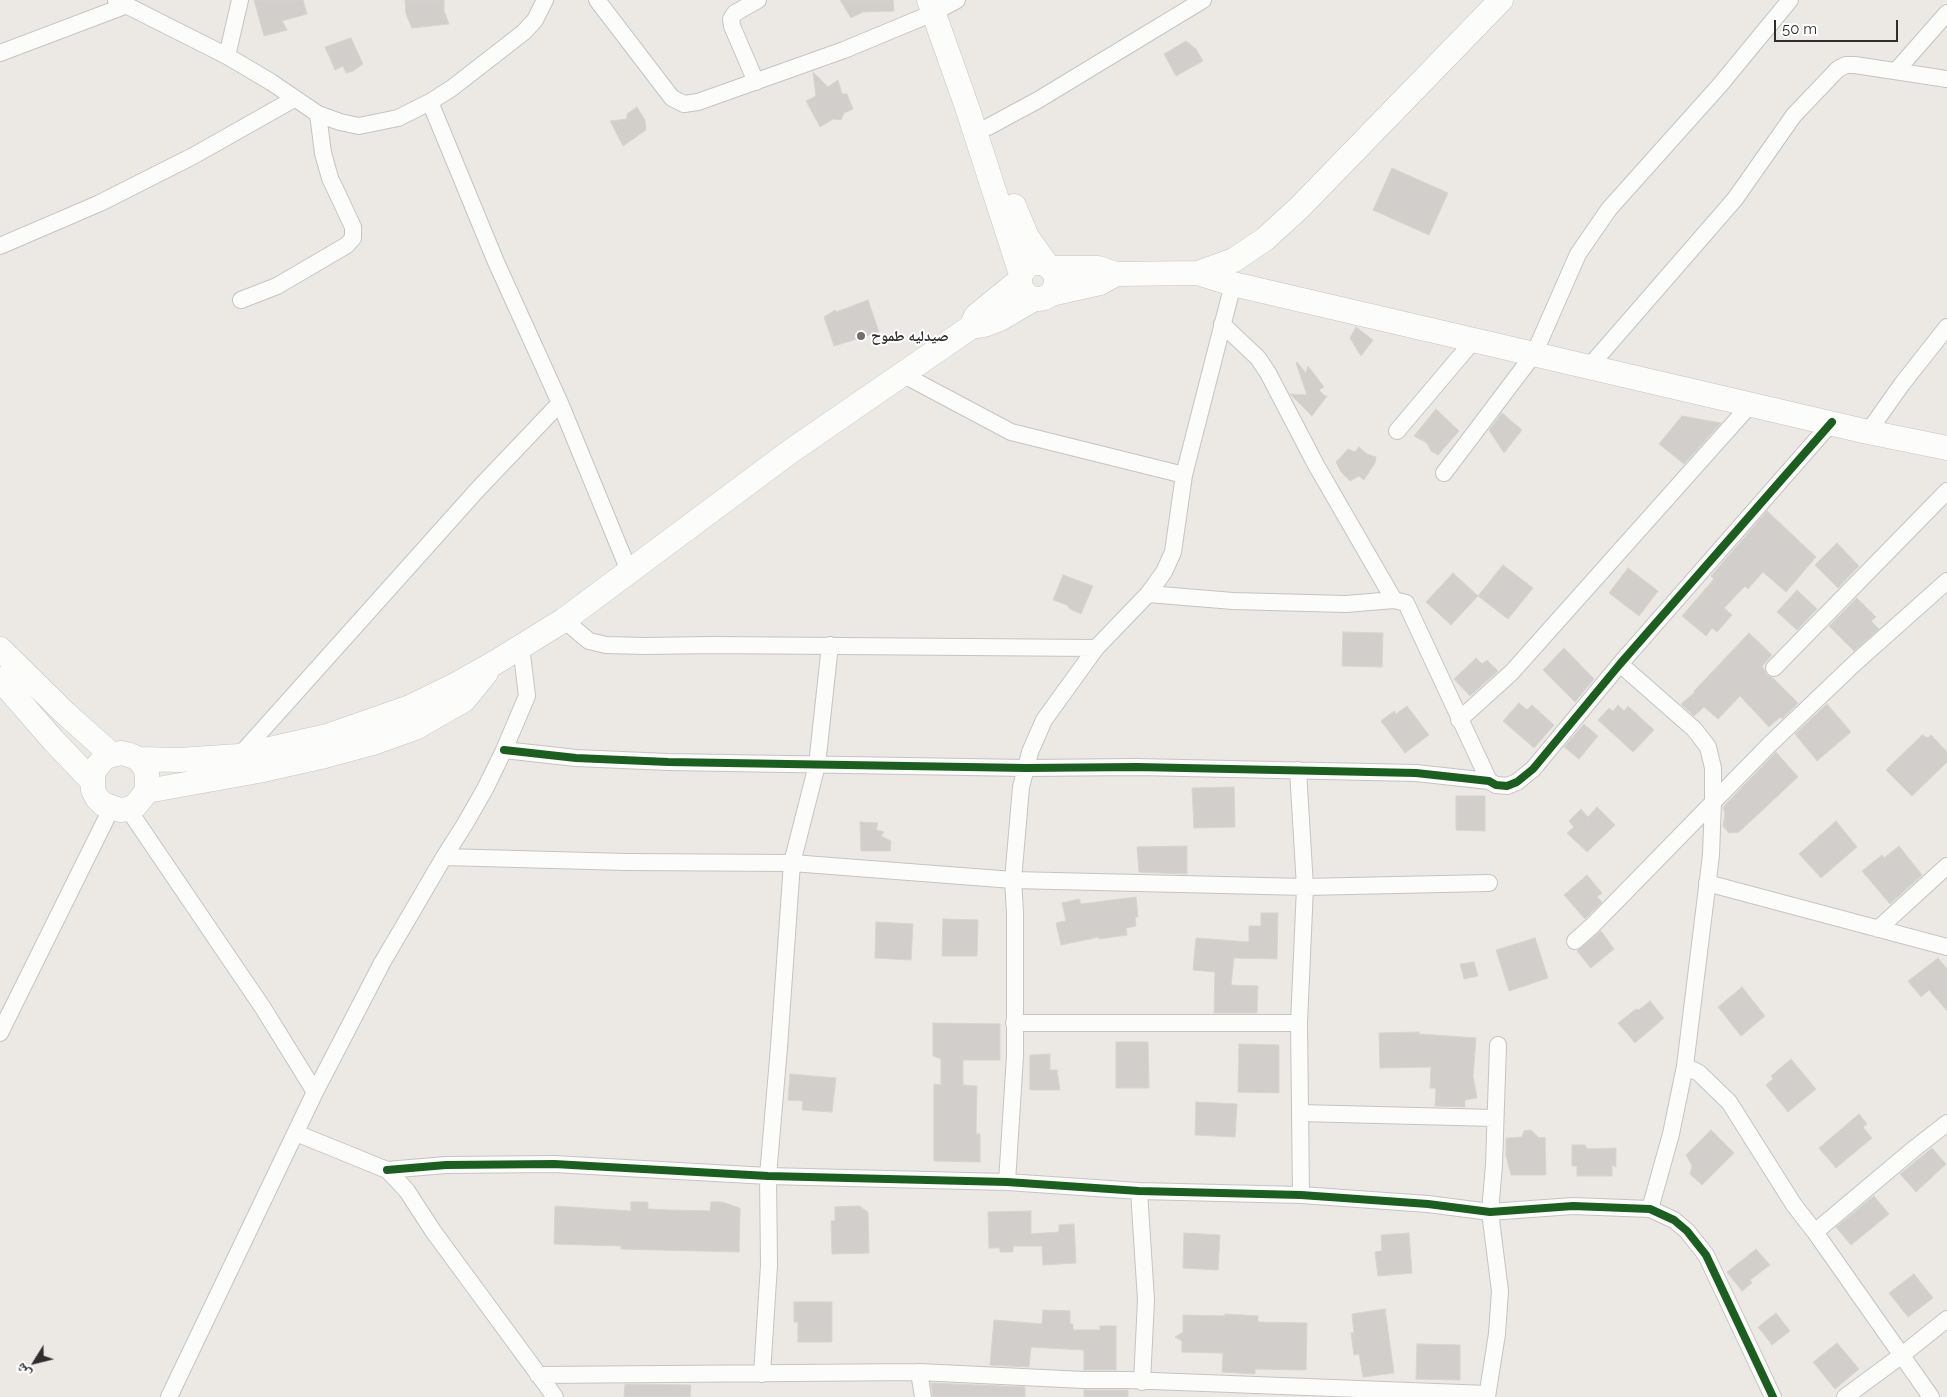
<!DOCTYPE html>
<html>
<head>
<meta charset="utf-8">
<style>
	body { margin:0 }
	#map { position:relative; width:1947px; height:1397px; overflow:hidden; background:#ece8e4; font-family:Raleway,"Noto Naskh Arabic",sans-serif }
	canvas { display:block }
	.north { position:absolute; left:10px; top:1337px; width:50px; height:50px; -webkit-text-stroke:4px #fff; paint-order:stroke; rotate:234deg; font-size:14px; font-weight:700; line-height:20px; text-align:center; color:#2e2e2e }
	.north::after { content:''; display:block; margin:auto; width:18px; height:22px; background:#2e2e2e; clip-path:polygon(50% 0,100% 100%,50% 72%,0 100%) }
	.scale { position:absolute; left:1774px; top:20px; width:124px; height:22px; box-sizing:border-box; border:2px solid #2e2e2e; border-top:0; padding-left:6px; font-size:15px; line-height:18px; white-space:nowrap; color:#2e2e2e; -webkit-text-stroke:4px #fff; paint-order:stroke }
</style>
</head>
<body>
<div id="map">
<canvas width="1947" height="1397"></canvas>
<div class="north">ش</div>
<div class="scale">50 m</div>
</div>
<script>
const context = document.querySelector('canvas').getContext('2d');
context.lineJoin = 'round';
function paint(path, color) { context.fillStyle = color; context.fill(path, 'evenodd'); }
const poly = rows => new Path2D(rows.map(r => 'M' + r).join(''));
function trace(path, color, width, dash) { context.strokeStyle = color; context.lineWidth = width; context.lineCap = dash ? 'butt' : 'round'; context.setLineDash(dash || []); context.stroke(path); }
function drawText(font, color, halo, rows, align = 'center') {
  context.font = font + ' Raleway,"Noto Naskh Arabic",sans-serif'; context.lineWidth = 4; context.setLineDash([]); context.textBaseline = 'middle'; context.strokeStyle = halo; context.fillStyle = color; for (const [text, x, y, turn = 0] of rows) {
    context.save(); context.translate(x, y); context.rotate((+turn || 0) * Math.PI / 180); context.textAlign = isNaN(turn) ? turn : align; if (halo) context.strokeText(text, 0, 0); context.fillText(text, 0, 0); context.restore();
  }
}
const building = poly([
	[254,0,303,0,307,14,282,21,287,30,264,36,254,0],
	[405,0,444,0,444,11,449,24,412,28,406,14,405,0],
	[840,0,893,0,894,11,863,12,851,18,840,0],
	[351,38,363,64,353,71,346,73,343,66,335,70,325,47,351,38],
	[1186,41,1196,49,1203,61,1176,76,1164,54,1186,41],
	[813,72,828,87,838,80,842,94,847,94,853,109,844,113,841,120,833,119,820,127,806,101,816,96,813,72],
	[637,107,645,120,646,130,623,146,610,121,627,119,627,114,637,107],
	[1392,168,1448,193,1429,235,1373,210,1392,168],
	[868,300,879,332,834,346,824,317,835,310,836,312,868,300],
	[1356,327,1373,340,1361,356,1350,338,1356,327],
	[1297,362,1306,373,1308,366,1324,387,1319,390,1325,396,1327,396,1312,416,1290,394,1307,395,1296,363,1297,362],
	[1436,409,1459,431,1438,455,1431,451,1427,443,1414,436,1436,409],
	[1502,413,1522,430,1504,453,1489,430,1502,413],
	[1682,416,1721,423,1684,464,1659,444,1682,416],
	[1359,447,1367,454,1376,457,1375,463,1364,480,1359,476,1350,481,1341,472,1336,462,1348,449,1355,452,1359,447],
	[1767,511,1816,557,1786,592,1763,572,1748,589,1745,586,1724,608,1732,615,1717,632,1712,628,1706,636,1682,616,1714,579,1711,576,1767,511],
	[1837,543,1859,566,1838,588,1815,565,1837,543],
	[1503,565,1533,588,1508,619,1478,596,1503,565],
	[1628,568,1658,591,1639,616,1609,593,1628,568],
	[1453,573,1478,596,1451,625,1426,602,1453,573],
	[1063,575,1093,586,1081,614,1070,609,1067,605,1053,600,1063,575],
	[1797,590,1817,609,1797,630,1777,612,1797,590],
	[1857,598,1876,617,1871,621,1879,629,1854,651,1829,626,1857,598],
	[1343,632,1383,633,1382,667,1342,666,1343,632],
	[1749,633,1772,655,1762,666,1767,675,1773,678,1798,703,1782,719,1780,717,1769,727,1740,696,1718,719,1704,707,1694,716,1681,704,1695,692,1694,691,1749,633],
	[1564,648,1594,679,1575,702,1543,670,1564,648],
	[1476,658,1482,664,1487,660,1498,671,1470,696,1454,679,1476,658],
	[1519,703,1527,710,1532,705,1554,725,1534,748,1503,721,1519,703],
	[1827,704,1851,732,1817,761,1795,734,1827,704],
	[1618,705,1624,711,1628,706,1654,730,1633,752,1598,720,1609,708,1613,711,1618,705],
	[1407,706,1429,735,1405,753,1381,721,1394,711,1396,714,1407,706],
	[1584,724,1598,736,1579,759,1564,747,1584,724],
	[1922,735,1928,738,1931,735,1947,752,1947,762,1912,796,1886,770,1922,735],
	[1776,752,1798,777,1739,832,1729,833,1723,826,1725,814,1723,807,1776,752],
	[1234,787,1235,827,1194,828,1192,788,1234,787],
	[1456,796,1485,796,1485,831,1456,830,1456,796],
	[1597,807,1615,825,1587,852,1567,833,1574,827,1569,821,1581,809,1588,817,1597,807],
	[1836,821,1857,847,1821,878,1799,854,1836,821],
	[860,822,878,823,876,830,884,832,881,836,891,841,890,851,861,851,860,822],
	[1187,846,1187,874,1139,872,1137,847,1187,846],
	[1899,846,1922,875,1890,904,1862,871,1882,855,1884,858,1899,846],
	[1587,875,1602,893,1597,897,1602,902,1585,919,1564,895,1587,875],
	[1136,897,1138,917,1135,917,1136,926,1126,928,1127,935,1099,939,1099,937,1061,945,1056,923,1066,921,1062,903,1079,899,1081,904,1136,897],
	[1261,913,1278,913,1277,959,1234,958,1231,985,1258,986,1257,1013,1214,1013,1215,972,1193,970,1196,938,1249,942,1249,926,1261,926,1261,913],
	[943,919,978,920,977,956,942,956,943,919],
	[876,922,913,924,911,960,875,958,876,922],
	[1601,931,1614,949,1591,968,1577,951,1601,931],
	[1535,938,1548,978,1509,991,1496,950,1535,938],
	[1938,958,1947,969,1947,1011,1929,990,1921,997,1908,981,1938,958],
	[1474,962,1478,976,1464,979,1460,964,1474,962],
	[1742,987,1765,1016,1741,1036,1718,1007,1742,987],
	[1650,1001,1664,1018,1635,1043,1618,1023,1636,1009,1639,1010,1650,1001],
	[933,1023,1000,1024,1000,1060,963,1060,963,1085,977,1086,976,1134,980,1134,980,1162,934,1161,934,1084,941,1085,941,1059,933,1056,933,1023],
	[1419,1032,1419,1034,1476,1038,1473,1076,1477,1098,1465,1100,1465,1107,1435,1106,1436,1088,1430,1088,1431,1067,1380,1068,1379,1033,1419,1032],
	[1116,1042,1148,1042,1149,1088,1116,1088,1116,1042],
	[1239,1044,1279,1045,1279,1093,1238,1092,1239,1044],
	[1050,1054,1050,1070,1057,1070,1060,1090,1030,1090,1030,1055,1050,1054],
	[1791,1059,1816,1089,1788,1112,1766,1085,1773,1079,1771,1076,1791,1059],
	[790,1074,836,1078,832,1112,802,1110,803,1101,788,1100,790,1074],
	[1196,1102,1237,1104,1235,1137,1195,1135,1196,1102],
	[1859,1114,1867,1124,1863,1127,1872,1138,1836,1168,1819,1148,1859,1114],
	[1531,1130,1539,1138,1545,1137,1546,1175,1511,1175,1506,1156,1506,1138,1522,1137,1524,1131,1531,1130],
	[1711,1130,1734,1153,1702,1185,1690,1174,1692,1166,1686,1155,1711,1130],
	[1572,1145,1585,1145,1587,1149,1616,1148,1616,1167,1612,1165,1612,1176,1577,1176,1577,1166,1572,1166,1572,1145],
	[1932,1148,1946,1164,1916,1192,1900,1174,1932,1148],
	[1874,1196,1889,1214,1851,1245,1836,1227,1874,1196],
	[631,1202,648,1202,648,1209,670,1210,710,1211,711,1202,722,1202,740,1208,739,1252,621,1249,621,1246,554,1244,555,1206,631,1211,631,1202],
	[859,1206,868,1212,869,1253,832,1254,831,1221,835,1221,835,1207,859,1206],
	[1031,1211,1031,1234,1059,1232,1059,1225,1074,1224,1076,1263,1043,1265,1042,1246,1013,1246,1013,1252,1000,1252,1000,1248,989,1248,988,1212,1031,1211],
	[1184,1233,1220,1235,1218,1270,1183,1268,1184,1233],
	[1409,1233,1412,1273,1378,1276,1375,1252,1382,1251,1381,1235,1409,1233],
	[1756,1249,1770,1265,1750,1280,1752,1283,1742,1291,1727,1272,1756,1249],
	[1914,1274,1933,1298,1908,1317,1889,1293,1914,1274],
	[794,1302,832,1302,832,1342,798,1342,798,1322,794,1322,794,1302],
	[1385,1309,1394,1373,1363,1377,1359,1354,1354,1355,1351,1333,1354,1333,1352,1314,1385,1309],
	[1043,1310,1070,1311,1070,1324,1073,1324,1073,1330,1100,1330,1100,1326,1116,1326,1116,1370,1084,1370,1084,1350,1031,1347,1029,1367,990,1365,994,1320,1042,1324,1043,1310],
	[1776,1313,1790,1331,1772,1345,1758,1327,1776,1313],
	[1225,1314,1258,1316,1258,1322,1307,1323,1306,1370,1255,1369,1255,1374,1222,1372,1223,1353,1182,1352,1182,1341,1175,1337,1183,1332,1183,1315,1225,1316,1225,1314],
	[1837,1343,1859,1369,1835,1389,1813,1362,1837,1343],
	[1417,1344,1460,1345,1460,1380,1416,1379,1417,1344],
	[931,1383,1025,1387,1025,1397,933,1397,931,1383],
	[625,1384,691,1385,690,1397,624,1397,625,1384],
	[1084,1390,1128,1390,1128,1397,1084,1397,1084,1390]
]);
const street = poly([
	[116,0,227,56,271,82,318,114,340,122,359,126,398,118,430,102,452,88,524,32,535,20,545,0],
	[597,0,672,98,684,104,698,102,844,50,933,13,957,0],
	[0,53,127,5],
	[227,56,240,0],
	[1896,71,1947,13],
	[756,82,732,26,731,19,735,13,758,0],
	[430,102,496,262,560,403,629,571],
	[988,127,1038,100,1203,0],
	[0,246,100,203,193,156,294,99],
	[241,300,277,286,347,245,353,238,353,227,330,178,323,153,318,114],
	[1222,324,1258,358,1268,373,1316,465,1394,600],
	[1589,367,1735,199,1794,115,1838,69,1846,65,1855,65,1947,79],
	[902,374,1011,432,1184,475],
	[1397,431,1474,340],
	[1868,432,1902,384,1947,327],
	[1444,473,1534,354,1578,254,1609,209,1720,85,1790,0],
	[1148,594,1233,601,1346,604,1394,600,1406,603,1489,781],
	[564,620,589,641,606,645,646,646,711,645,1096,648],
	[1620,664,1694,729,1708,747,1713,768,1713,801,1711,855,1685,1066,1671,1134,1650,1209],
	[1774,668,1947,491],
	[1459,720,1512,672,1751,404],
	[504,750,576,758,668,762,1026,768,1137,767,1416,773,1489,781,1496,785,1507,786,1517,782,1533,769,1620,664,1832,422],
	[239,756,479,488,560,403],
	[1298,770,1305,887,1299,1023,1301,1195],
	[128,809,263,1008,315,1092],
	[444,857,626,862,792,863,1013,880,1305,887,1489,883],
	[1707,883,1947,947],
	[1878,929,1947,866],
	[1575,941,1592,926,1769,745,1855,663,1947,581],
	[1014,1023,1299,1023],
	[0,1033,111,809],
	[1685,1066,1699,1073,1729,1102,1794,1205,1815,1232,1931,1397],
	[1300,1113,1495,1118],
	[296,1133,387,1170,397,1180,407,1191,433,1231,555,1397],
	[387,1170,446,1165,554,1164,768,1176,1007,1182,1139,1191,1301,1195,1428,1204,1490,1212,1573,1206,1650,1209,1674,1220,1687,1231,1706,1255,1773,1397],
	[1007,1182,1015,1056,1015,912,1013,880,1021,787,1026,768,1030,752,1044,720,1096,648,1148,594,1164,572,1173,552,1184,475,1233,284],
	[1139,1191,1146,1300,1142,1382],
	[1815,1232,1915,1148,1947,1123],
	[919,1372,923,1397],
	[762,1374,769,1265,768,1176,779,1047,792,863,817,765,830,645],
	[538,1375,919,1372,1084,1380,1127,1380,1487,1394],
	[169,1397,315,1092,382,963,444,857,465,824,485,789,504,750,527,696,521,646],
	[1487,1397,1497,1334,1500,1291,1490,1212,1494,1165,1498,1045],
	[1845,1397,1902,1355,1947,1319]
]);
const secondary = poly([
	[929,0,967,107,1021,274],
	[1014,206,1027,237,1047,265],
	'1020 281a18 18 0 1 1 36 0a18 18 0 1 1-36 0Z',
	[1050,268,1098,268,1116,274,1198,273,1233,284,1868,432,1947,448],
	[1198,273,1234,260,1265,239,1299,208,1501,0],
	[1051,294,1100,283,1116,274],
	[971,327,976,316,1020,280],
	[0,649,65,713,112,755,121,753,130,755,138,759,144,766,147,774,147,791,136,805,128,809,120,810,103,804,97,798,93,790,93,772,104,758,112,755],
	[0,679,53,740,92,781],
	[138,759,179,760,239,756,327,736,410,707,457,684,496,662,564,620,791,451,971,327,984,325,1000,319,1034,299],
	[147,791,258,771,325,756,373,743,415,728,464,700,486,673]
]);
const cycleway = poly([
	[504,750,576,758,668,762,1026,768,1137,767,1416,773,1489,781,1496,785,1507,786,1517,782,1533,769,1620,664,1832,422],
	[387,1170,446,1165,554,1164,768,1176,1007,1182,1139,1191,1301,1195,1428,1204,1490,1212,1573,1206,1650,1209,1674,1220,1687,1231,1706,1255,1773,1397]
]);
const markers = [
	[861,336,5,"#706f6e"]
];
const poiNames = [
	["صيدليه طموح",871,336]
];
paint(building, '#d1cecb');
trace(building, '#d7d4d0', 1);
trace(street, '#c5c4c5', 18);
trace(secondary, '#c5c4c5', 25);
trace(street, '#fcfcfb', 16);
trace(secondary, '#fcfcfb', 24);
trace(cycleway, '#1b5e20', 8);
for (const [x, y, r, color] of markers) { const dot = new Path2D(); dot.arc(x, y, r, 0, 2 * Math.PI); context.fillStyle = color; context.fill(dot); trace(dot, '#fff', 2); }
drawText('bold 15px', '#2e2e2e', '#fff', poiNames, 'left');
</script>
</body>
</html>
